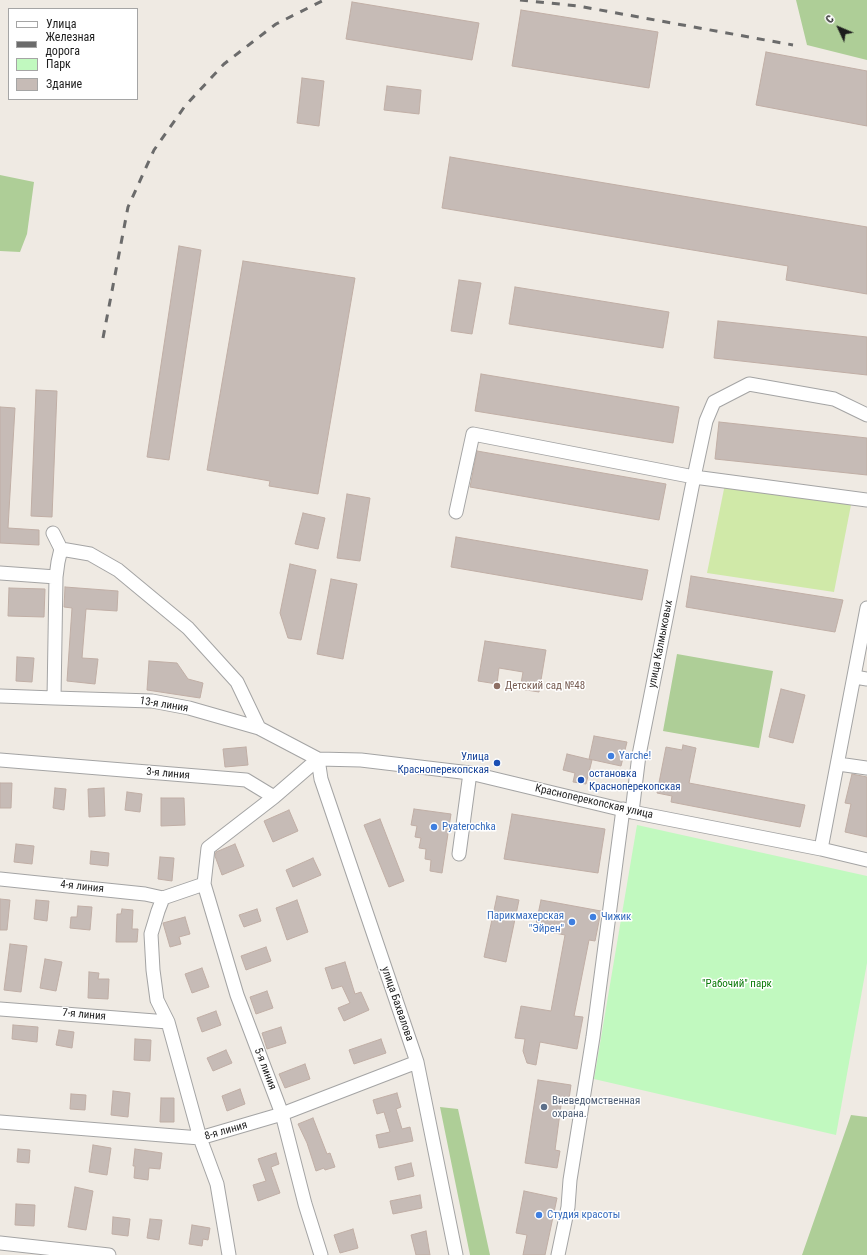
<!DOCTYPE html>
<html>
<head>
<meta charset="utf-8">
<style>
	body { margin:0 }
	#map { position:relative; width:867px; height:1255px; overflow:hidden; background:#efeae3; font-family:"Roboto Condensed",sans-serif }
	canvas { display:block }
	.legend { position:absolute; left:8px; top:8px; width:130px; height:92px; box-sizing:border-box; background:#fff; border:1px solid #a5a5a5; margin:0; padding:5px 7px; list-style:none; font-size:12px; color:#1d1d1d }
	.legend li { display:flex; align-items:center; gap:8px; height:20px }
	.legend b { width:20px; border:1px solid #a5a5a5 }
	.north { position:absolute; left:819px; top:8px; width:40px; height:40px; -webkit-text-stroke:3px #fff; paint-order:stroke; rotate:314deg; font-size:11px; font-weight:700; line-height:16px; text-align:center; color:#1d1d1d }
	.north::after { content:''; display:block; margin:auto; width:14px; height:18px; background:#1d1d1d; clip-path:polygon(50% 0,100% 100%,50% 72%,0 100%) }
</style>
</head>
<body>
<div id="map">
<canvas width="867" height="1255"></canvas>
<ul class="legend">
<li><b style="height:5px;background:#fff"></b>Улица</li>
<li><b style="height:5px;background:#6b6b6b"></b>Железная дорога</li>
<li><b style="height:11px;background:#c1f9bf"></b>Парк</li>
<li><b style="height:11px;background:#c6bbb6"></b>Здание</li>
</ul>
<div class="north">С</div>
</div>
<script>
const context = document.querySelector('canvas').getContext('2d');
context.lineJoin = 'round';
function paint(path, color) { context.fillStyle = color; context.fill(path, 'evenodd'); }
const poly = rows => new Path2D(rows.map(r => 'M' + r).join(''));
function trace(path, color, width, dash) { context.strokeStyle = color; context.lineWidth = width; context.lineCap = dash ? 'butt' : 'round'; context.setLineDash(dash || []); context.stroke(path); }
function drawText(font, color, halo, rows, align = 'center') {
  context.font = font + ' "Roboto Condensed",sans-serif'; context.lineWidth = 3; context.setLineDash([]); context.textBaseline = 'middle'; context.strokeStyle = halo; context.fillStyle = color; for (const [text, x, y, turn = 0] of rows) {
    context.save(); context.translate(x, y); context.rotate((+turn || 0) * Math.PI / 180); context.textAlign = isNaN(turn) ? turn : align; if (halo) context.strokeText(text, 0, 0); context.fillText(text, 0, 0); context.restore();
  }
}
const grass = poly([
	[725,484,851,505,834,592,707,573]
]);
const forest = poly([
	[796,0,867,0,867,60,807,45],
	[0,175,34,182,27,234,20,252,0,251],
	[677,654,773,671,759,748,663,731],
	[440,1107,458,1109,490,1255,470,1255],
	[851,1115,867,1117,867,1255,802,1255]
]);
const park = poly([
	[637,825,867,876,867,963,836,1135,594,1079]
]);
const building = poly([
	[352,2,479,23,472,60,346,39,352,2],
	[521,10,658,32,649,88,512,66,521,10],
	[766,52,867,71,867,126,756,105,766,52],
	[302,78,324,81,319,126,297,123,302,78],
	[387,86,421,90,419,114,384,110,387,86],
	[450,157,867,227,867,294,786,280,788,266,442,208,450,157],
	[179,246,201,250,169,460,147,457,179,246],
	[243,261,355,278,318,494,269,486,270,481,207,470,243,261],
	[459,280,481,283,472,334,451,331,459,280],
	[515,287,669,312,663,348,509,324,515,287],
	[718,321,867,337,867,375,714,358,718,321],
	[481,374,679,407,673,443,475,411,481,374],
	[36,390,57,391,52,517,31,516,36,390],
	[0,407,15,408,8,528,39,530,39,545,0,543,0,407],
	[719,422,867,438,867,475,715,459,719,422],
	[477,451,666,484,659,520,470,487,477,451],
	[347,494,370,498,360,561,337,558,347,494],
	[303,513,325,518,318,549,295,544,303,513],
	[456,537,648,570,642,600,451,567,456,537],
	[290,564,316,570,301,640,288,638,280,613,290,564],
	[691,576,843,600,835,632,686,607,691,576],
	[331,579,357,584,343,659,317,654,331,579],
	[65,587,118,591,117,611,86,609,82,658,98,659,95,684,67,681,72,608,64,607,65,587],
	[9,588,45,589,44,617,8,616,9,588],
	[485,641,546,650,539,692,520,689,523,672,499,668,497,684,478,681,485,641],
	[17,657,34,658,32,682,16,681,17,657],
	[149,661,177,663,188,679,203,683,200,698,147,690,149,661],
	[781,689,805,695,793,743,769,737,781,689],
	[594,736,627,742,621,766,589,759,594,736],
	[683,745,696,748,689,783,805,805,800,827,671,802,672,796,657,793,666,747,682,750,683,745],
	[246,747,248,765,225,767,223,749,246,747],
	[567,754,592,760,586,784,573,782,575,773,563,770,567,754],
	[852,774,867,777,867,837,845,832,851,804,845,803,852,774],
	[0,783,12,783,11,808,0,808,0,783],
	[55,788,66,789,64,810,53,808,55,788],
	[104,788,105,816,89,817,88,789,104,788],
	[127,792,142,794,140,812,125,810,127,792],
	[161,798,184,798,185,825,161,826,161,798],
	[414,809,451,814,442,873,430,871,431,860,425,859,426,849,419,848,421,838,415,837,417,826,411,825,414,809],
	[289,810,298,831,273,842,264,821,289,810],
	[512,814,605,829,598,873,504,859,512,814],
	[380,819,404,881,389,887,364,825,380,819],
	[16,844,34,846,32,864,14,862,16,844],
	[235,844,244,866,222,875,215,856,216,852,235,844],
	[91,851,109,853,108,866,90,864,91,851],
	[160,857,174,858,172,881,158,879,160,857],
	[313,858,321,875,293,887,286,870,313,858],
	[497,896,519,900,506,962,484,957,497,896],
	[0,899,10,900,7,930,0,930,0,899],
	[36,900,49,901,47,921,34,919,36,900],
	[297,900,308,932,287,940,276,908,297,900],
	[541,900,601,911,595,941,589,940,574,1016,583,1017,577,1049,540,1042,536,1065,527,1063,523,1051,525,1039,515,1038,521,1006,551,1011,565,935,535,929,541,900],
	[78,906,92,907,90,930,70,928,71,917,77,917,78,906],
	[122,909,133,910,132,929,138,929,137,942,116,942,117,914,121,914,122,909],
	[257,909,261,921,244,927,239,915,257,909],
	[185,917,190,934,179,937,181,944,170,947,163,923,185,917],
	[10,944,27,946,21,992,4,990,10,944],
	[266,947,271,961,246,970,241,956,266,947],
	[45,959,62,962,56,991,40,988,45,959],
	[345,962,355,994,361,992,369,1010,344,1021,338,1008,350,1003,342,986,332,989,325,968,345,962],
	[202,968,209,987,192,993,185,974,202,968],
	[89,972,99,973,98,979,109,979,108,999,88,998,89,972],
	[267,991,273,1008,256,1014,250,997,267,991],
	[216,1011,221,1025,202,1032,197,1018,216,1011],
	[13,1025,38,1027,37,1042,12,1039,13,1025],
	[281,1027,286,1043,267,1049,262,1033,281,1027],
	[59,1030,74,1032,72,1048,56,1045,59,1030],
	[135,1039,151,1040,150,1061,134,1060,135,1039],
	[381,1039,386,1053,354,1064,349,1050,381,1039],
	[226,1050,232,1063,213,1071,207,1058,226,1050],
	[305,1064,310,1079,285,1088,279,1074,305,1064],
	[538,1080,571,1085,569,1099,562,1098,555,1150,560,1151,557,1168,525,1163,538,1080],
	[240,1089,245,1104,227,1111,222,1096,240,1089],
	[113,1091,130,1093,128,1117,111,1115,113,1091],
	[397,1093,401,1107,396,1109,402,1129,410,1127,413,1141,379,1148,376,1135,390,1132,384,1112,377,1114,373,1100,397,1093],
	[71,1094,86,1095,85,1110,70,1109,71,1094],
	[161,1098,174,1098,174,1122,160,1122,161,1098],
	[313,1118,327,1154,330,1153,335,1167,325,1170,324,1168,316,1171,307,1143,298,1124,313,1118],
	[93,1145,111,1148,107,1175,89,1172,93,1145],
	[18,1149,30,1150,29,1163,17,1162,18,1149],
	[135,1149,162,1153,160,1169,149,1168,148,1180,134,1178,135,1166,133,1166,135,1149],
	[276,1153,279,1164,271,1167,280,1193,258,1201,253,1185,266,1181,258,1159,276,1153],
	[411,1163,414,1176,398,1180,395,1167,411,1163],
	[75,1187,93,1191,86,1230,68,1227,75,1187],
	[524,1191,557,1198,545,1255,523,1255,527,1235,516,1233,524,1191],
	[420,1195,422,1208,393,1214,390,1201,420,1195],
	[16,1204,35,1205,34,1226,15,1225,16,1204],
	[113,1217,130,1219,128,1236,112,1234,113,1217],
	[150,1219,162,1220,159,1240,147,1238,150,1219],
	[192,1225,210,1228,208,1240,203,1239,202,1246,189,1244,192,1225],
	[353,1229,358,1248,340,1253,334,1235,353,1229],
	[426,1231,430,1255,416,1255,411,1235,426,1231]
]);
const minor = poly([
	[456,512,473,434,694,477,867,500],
	[53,533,61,549,90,554,118,570,188,628,237,682,259,728],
	[0,573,56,577],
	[855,677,867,679],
	[0,696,54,698,152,701,189,708,259,728,318,759,361,760,470,773,632,812,821,849,867,860],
	[54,698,56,577,58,562,61,549],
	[318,759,321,779,417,1062,456,1255],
	[0,760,246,780,274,797,318,759],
	[838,764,867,768],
	[632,812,639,755,694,477,706,421,714,402,749,384,834,399,867,415],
	[821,849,867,608],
	[459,854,470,773],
	[0,879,145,894,163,898],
	[204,884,237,995,282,1114,305,1204,321,1255],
	[0,1009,168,1022],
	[0,1122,200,1138,282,1114,417,1062],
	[0,1243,109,1255],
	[229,1255,217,1184,200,1138,168,1022,157,1000,153,970,151,934,158,911,163,898,204,884,208,848,274,797],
	[558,1255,568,1207,570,1180,593,1037,623,809]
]);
const rail = poly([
	[520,0,578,6,793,45],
	[103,338,128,207,154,150,185,106,224,64,276,24,324,0]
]);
const markers = [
	[497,686,4,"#8d6e63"],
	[611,756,4,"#3f7fe0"],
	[497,763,4,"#1a4fb4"],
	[581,780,4,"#1a4fb4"],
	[434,827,4,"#3f7fe0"],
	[593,917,4,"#3f7fe0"],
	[572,922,4,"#3f7fe0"],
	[544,1107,4,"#5c6f8a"],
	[539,1215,4,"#3f7fe0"]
];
const streetNames = [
	["улица Калмыковых",661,644,-79],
	["13-я линия",164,705,9],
	["3-я линия",168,774,5],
	["Красноперекопская улица",594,802,13],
	["4-я линия",82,887,6],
	["улица Бахвалова",397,1004,71],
	["7-я линия",84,1015,5],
	["5-я линия",265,1069,69],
	["8-я линия",226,1131,-16]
];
const educationNames = [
	["Детский сад №48",505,686]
];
const shopNames = [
	["Yarche!",619,756],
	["Pyaterochka",442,827],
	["Парикмахерская",564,916,"right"],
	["\"Эйрен\"",564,929,"right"],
	["Чижик",601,917],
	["Студия красоты",547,1215]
];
const transitNames = [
	["Улица",489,757],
	["Красноперекопская",489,770],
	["остановка",589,774,"left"],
	["Красноперекопская",589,787,"left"]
];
const parkNames = [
	["\"Рабочий\" парк",737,984]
];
const serviceNames = [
	["Вневедомственная",552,1101],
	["охрана.",552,1114]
];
paint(grass, '#d0e9a8');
paint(forest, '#aece97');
paint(park, '#c1f9bf');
paint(building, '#c6bbb6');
trace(building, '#c0aea5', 1);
trace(minor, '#a4a4a4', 15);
trace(minor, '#fff', 13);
trace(rail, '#6b6b6b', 3, [8, 8]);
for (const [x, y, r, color] of markers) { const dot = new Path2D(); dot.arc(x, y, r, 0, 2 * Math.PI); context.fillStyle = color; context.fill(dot); trace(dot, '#fff', 1.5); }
drawText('11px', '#1d1d1d', '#fff', streetNames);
drawText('11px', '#785e54', '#fff', educationNames, 'left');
drawText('11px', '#366cbe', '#fff', shopNames, 'left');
drawText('11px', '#164399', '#fff', transitNames, 'right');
drawText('11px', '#0e7c0b', '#fff', parkNames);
drawText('11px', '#4e5e75', '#fff', serviceNames, 'left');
</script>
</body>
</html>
